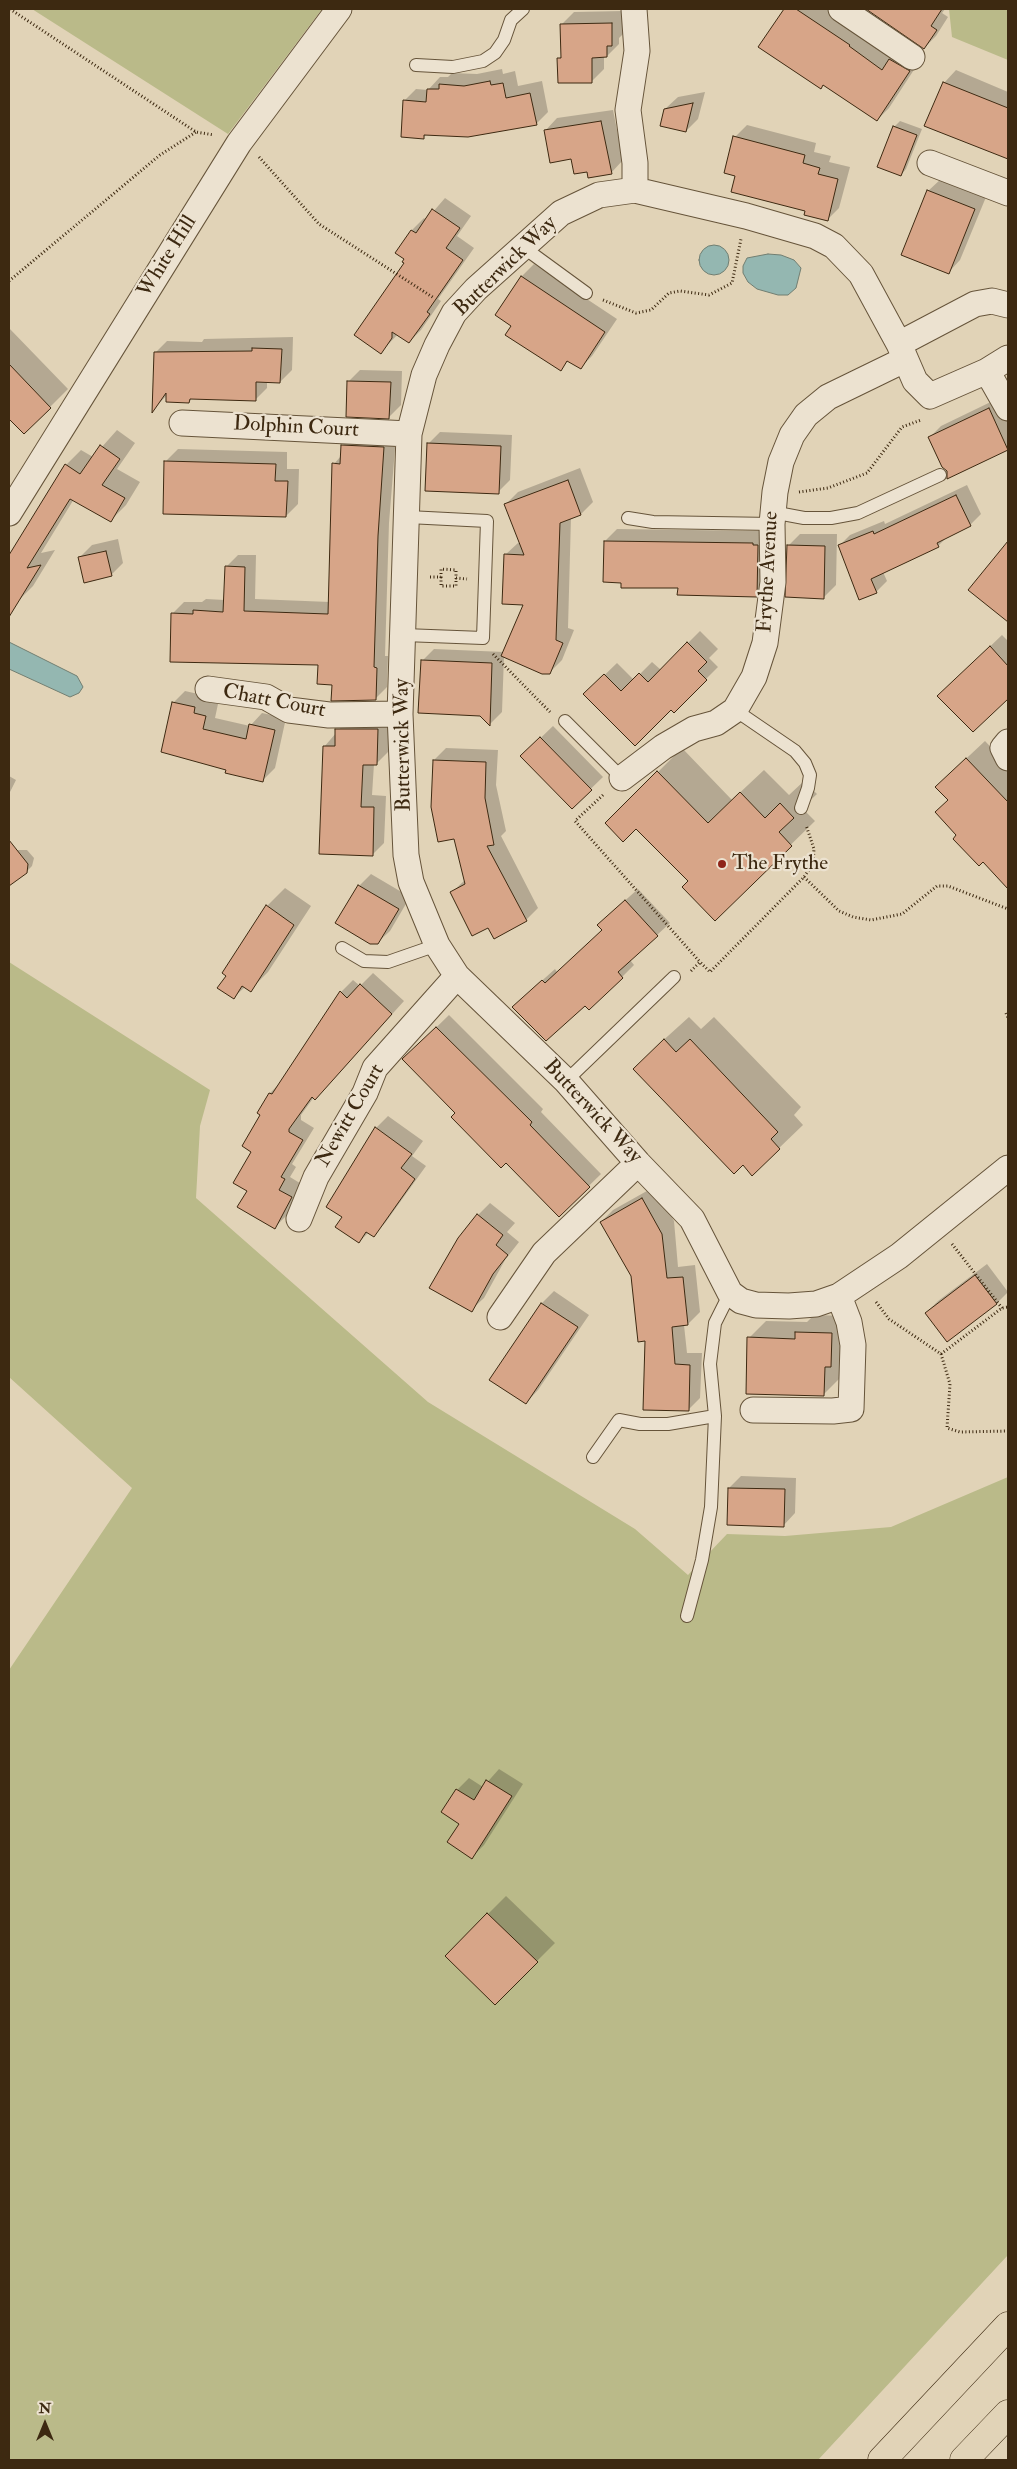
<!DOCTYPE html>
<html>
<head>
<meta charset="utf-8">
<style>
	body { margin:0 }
	#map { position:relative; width:1017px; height:2469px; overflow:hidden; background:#e1d3b7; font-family:"IM FELL Double Pica",serif }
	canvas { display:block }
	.frame { position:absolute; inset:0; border:10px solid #3d2911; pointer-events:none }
	.north { position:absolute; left:20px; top:2399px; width:50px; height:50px; -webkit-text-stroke:4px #ece2d0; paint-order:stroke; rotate:0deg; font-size:14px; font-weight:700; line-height:20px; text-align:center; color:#3d2911 }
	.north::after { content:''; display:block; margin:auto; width:18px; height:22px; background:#3d2911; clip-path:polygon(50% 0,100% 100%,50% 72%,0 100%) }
</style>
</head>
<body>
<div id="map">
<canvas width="1017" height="2469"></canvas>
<div class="frame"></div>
<div class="north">N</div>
</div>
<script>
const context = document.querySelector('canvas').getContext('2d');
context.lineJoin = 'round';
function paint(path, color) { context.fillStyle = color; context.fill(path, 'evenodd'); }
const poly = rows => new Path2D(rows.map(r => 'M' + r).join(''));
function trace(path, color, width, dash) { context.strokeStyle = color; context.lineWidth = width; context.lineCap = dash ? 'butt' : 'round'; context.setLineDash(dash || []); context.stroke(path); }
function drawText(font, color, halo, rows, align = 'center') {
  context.font = font + ' "IM FELL Double Pica",serif'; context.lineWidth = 4.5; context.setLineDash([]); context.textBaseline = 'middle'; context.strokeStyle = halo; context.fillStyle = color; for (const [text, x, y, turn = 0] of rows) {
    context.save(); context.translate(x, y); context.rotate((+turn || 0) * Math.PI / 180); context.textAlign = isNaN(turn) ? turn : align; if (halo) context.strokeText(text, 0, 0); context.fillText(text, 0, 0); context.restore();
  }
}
const green = poly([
	[32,9,322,9,228,134],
	[949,9,1008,9,1008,60,952,37],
	[9,962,210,1090,200,1126,196,1198,428,1402,635,1529,688,1575,727,1534,785,1536,891,1527,1008,1477,1008,2255,818,2460,9,2460,9,1670,132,1488,9,1377]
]);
const water = poly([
	'699 260a15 15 0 1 1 30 0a15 15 0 1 1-30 0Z',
	[768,254,781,255,794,260,801,268,796,288,788,295,778,295,757,289,748,282,743,273,743,266,747,258,768,254],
	[9,642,77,676,83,687,79,693,70,697,9,669,9,642]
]);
const shadow = poly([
	[785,9,847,9,921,59,889,108,877,120,823,84,760,47],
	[868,9,945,9,942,13,948,17,936,36,924,48],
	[623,11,624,33,619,38,619,44,607,56,604,56,604,69,592,81,559,59,562,55,562,24,574,12],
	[502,69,503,74,515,71,518,86,542,81,548,112,536,124,427,134,424,137,404,101,416,89,428,90,440,77,448,77,452,73,477,74],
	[956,70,1008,92,1008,158,949,133,944,83],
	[705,92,698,119,686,131,665,109,678,97],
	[613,110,623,160,611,173,588,170,545,131,557,118],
	[900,121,922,129,906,169,901,175,894,127],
	[747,125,816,143,814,152,831,156,829,162,850,167,839,208,827,220,737,175,735,137],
	[941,179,986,197,960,260,948,273,928,191],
	[445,198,471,216,457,236,474,248,438,299,441,301,421,330,409,342,398,334,381,352,406,263,406,259,397,253,412,230,424,218,426,220],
	[534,264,617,319,592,356,580,368,569,360,560,369,512,326,496,315,522,276],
	[9,328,68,389,24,433,9,417],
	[293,337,292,370,280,382,267,382,267,388,255,400,192,398,189,402,167,395,153,410,155,353,167,341,202,342,204,339],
	[360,370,402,371,401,405,389,417,348,382],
	[1001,397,1008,412,1008,448,948,477,948,471,929,438,941,426],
	[117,430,135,443,117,469,140,482,126,505,111,520,74,499,41,553,55,550,33,586,17,602,9,597,9,557,66,465,81,450,93,457],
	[440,432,512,435,510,480,498,492,428,444],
	[354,434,396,436,389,523,385,656,388,656,387,687,375,699,333,683,320,664,172,614,184,602,202,602,206,599,225,600,226,567,238,555,256,555,255,599,330,602,334,464,341,456,342,446],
	[178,449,287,452,287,469,299,469,298,504,286,516,166,461],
	[580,468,593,502,581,514,571,517,568,628,574,630,562,660,550,672,504,656,502,712,490,724,422,661,434,649,504,652,525,603,505,555,518,543,521,543,506,504,518,492],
	[967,485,981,514,970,525,948,536,938,546,883,572,887,581,876,592,839,546,850,535,884,521,885,524],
	[617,529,765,531,768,583,756,595,679,586,605,541],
	[800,534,837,534,836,585,824,597,788,546],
	[118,539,123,563,111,575,80,557,92,545],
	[1008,544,1008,608,1001,615,1004,548],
	[700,631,718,649,709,658,718,667,674,711,671,708,585,694,617,663,634,680,652,662,661,670],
	[1002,635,1008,641,1008,698,973,731,951,684],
	[185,691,207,696,206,701,218,704,215,718,250,726,262,713,286,718,275,768,262,781,228,769,173,703],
	[349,718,390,718,388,752,376,764,374,764,372,795,386,796,384,843,372,855,324,747],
	[553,726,603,777,572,807,522,756],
	[985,741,1008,765,1008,882,1006,884,958,835,949,799,955,769],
	[446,748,498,750,496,785,506,831,501,836,538,908,526,920,488,926,451,893,465,880,434,760],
	[682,748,732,800,764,770,789,795,804,781,817,794,802,808,815,821,715,919,689,881,636,827,607,823],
	[9,776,16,780,9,794],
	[14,850,27,850,34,858,32,866,26,872,12,879,9,877,9,854],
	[371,874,410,897,390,931,377,943,359,886],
	[285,888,311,906,268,972,250,990,245,987,234,997,227,975,224,973,267,906],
	[638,889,670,923,630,960,634,965,622,977,589,1008,585,1004,526,995,555,969,557,972,604,929,611,913],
	[373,973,404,1001,327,1086,314,1097,301,1115,301,1120,314,1128,292,1164,296,1167,290,1177,303,1185,287,1215,275,1227,249,1191,253,1151,270,1093,282,1081,341,992,353,980,360,986],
	[449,1015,543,1109,541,1112,601,1174,559,1215,404,1059],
	[689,1017,701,1029,714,1017,801,1107,794,1115,803,1125,752,1174,658,1045],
	[388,1116,423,1141,412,1156,426,1166,385,1223,373,1235,369,1232,359,1242,343,1216,376,1128],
	[654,1187,674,1221,678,1267,695,1265,700,1312,688,1324,684,1325,687,1353,702,1353,700,1398,688,1410,646,1340,632,1276,601,1222,613,1210],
	[490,1203,515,1223,507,1232,519,1242,505,1260,484,1298,471,1310,478,1215],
	[987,1264,1008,1292,997,1303,948,1341,926,1313,938,1301],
	[554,1291,589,1315,538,1390,526,1403,491,1379,542,1303],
	[814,1315,848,1316,841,1377,824,1394,749,1338,766,1321,807,1322],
	[741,1476,796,1478,795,1513,783,1526,729,1488],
	[499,1769,523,1784,484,1845,472,1857,460,1823,457,1790,469,1778,483,1787],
	[506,1896,555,1943,495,2003,446,1956]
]);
const building = poly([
	[784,9,796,9,850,45,849,46,882,70,889,59,910,71,877,121,823,85,821,89,758,47,784,9],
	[866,9,942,9,931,26,937,30,924,49,866,9],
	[612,23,612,46,607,46,607,57,592,58,592,83,558,83,557,58,561,58,560,24,612,23],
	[490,81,491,85,503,83,506,98,530,93,537,125,468,137,424,135,424,139,401,137,403,100,426,102,427,89,439,89,439,84,464,86,490,81],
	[943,82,1008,108,1008,159,924,126,943,82],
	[693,103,686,132,660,126,664,109,693,103],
	[601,121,612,174,588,178,587,172,574,174,571,159,550,163,544,130,601,121],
	[893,126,917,135,901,176,877,167,893,126],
	[733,136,805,155,803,163,820,168,818,174,838,179,828,221,804,215,805,211,731,192,735,176,724,173,733,136],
	[927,190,975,209,949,274,901,255,927,190],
	[432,209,460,228,446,248,463,260,427,312,430,314,409,343,392,332,392,338,381,354,354,335,404,263,402,262,404,259,395,253,411,230,416,233,432,209],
	[521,276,605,332,581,369,567,361,561,371,505,335,511,326,495,315,521,276],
	[252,348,282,349,280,383,256,382,256,401,190,399,189,403,166,402,166,393,152,413,154,352,252,351,252,348],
	[9,364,51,408,24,434,9,419,9,364],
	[347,381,391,382,389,419,346,417,347,381],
	[989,408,1008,450,947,479,947,471,942,467,928,437,989,408],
	[427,443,501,446,499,494,425,491,427,443],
	[100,445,120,459,102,485,125,498,111,522,70,499,27,568,41,565,9,617,9,555,65,464,80,474,100,445],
	[341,445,384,447,378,536,374,667,377,668,376,700,331,701,332,685,317,684,318,665,170,662,171,613,193,614,193,610,223,612,225,566,245,567,244,611,328,614,332,463,340,464,341,445],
	[164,461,276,464,275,481,288,481,286,517,163,514,164,461],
	[568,480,581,515,560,523,556,640,563,643,550,674,542,674,501,656,523,605,502,604,504,554,524,555,504,504,568,480],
	[956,495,971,526,937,543,939,547,871,579,877,593,859,600,838,545,873,531,874,534,956,495],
	[604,541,753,543,753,545,758,545,757,597,677,595,678,588,621,588,621,583,603,582,604,541],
	[1008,541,1008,622,968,590,1008,541],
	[787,545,825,546,824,599,785,597,787,545],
	[106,551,112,576,84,583,78,557,106,551],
	[687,642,707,662,698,671,707,680,674,713,671,710,635,746,583,694,604,674,621,691,639,673,648,682,687,642],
	[990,646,1008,666,1008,699,973,732,937,696,990,646],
	[421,660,492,663,490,726,480,716,418,713,421,660],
	[172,702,195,707,194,713,206,716,203,729,246,739,249,724,275,730,263,782,225,773,226,770,161,752,172,702],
	[335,729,378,729,377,765,363,765,361,807,374,807,373,856,319,854,323,746,335,746,335,729],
	[540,737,592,790,572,809,520,756,540,737],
	[966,758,1008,802,1008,889,983,862,979,866,953,839,956,835,935,812,948,800,935,787,966,758],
	[433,760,486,762,485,798,494,845,487,846,527,921,494,939,488,928,472,936,450,892,465,884,454,839,438,842,431,807,433,760],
	[657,771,708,823,740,792,765,818,780,803,794,818,779,832,792,846,715,921,682,887,688,881,636,829,623,842,605,823,657,771],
	[9,840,28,864,27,873,9,886,9,840],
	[358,885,399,909,378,944,370,944,335,923,358,885],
	[625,900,658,936,618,972,623,978,589,1010,585,1006,546,1041,512,1007,542,980,545,983,602,930,597,925,625,900],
	[266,905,294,925,251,992,242,986,234,999,217,988,226,976,222,973,266,905],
	[360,984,392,1014,315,1100,312,1097,289,1129,289,1132,303,1140,281,1177,285,1179,279,1190,292,1197,275,1229,237,1207,247,1191,233,1183,251,1152,242,1146,260,1115,257,1113,269,1093,272,1094,340,991,347,998,360,984],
	[436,1027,532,1122,530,1125,590,1187,559,1217,506,1163,501,1168,451,1117,455,1113,402,1059,436,1027],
	[664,1039,676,1052,690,1039,778,1132,771,1139,780,1149,752,1176,743,1165,734,1174,633,1069,664,1039],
	[375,1127,412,1154,401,1168,415,1179,374,1237,366,1232,359,1243,335,1227,342,1217,326,1207,375,1127],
	[642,1198,662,1234,667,1278,683,1277,688,1325,672,1327,675,1364,690,1365,689,1411,643,1410,645,1341,638,1342,631,1276,600,1222,642,1198],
	[477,1214,503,1235,496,1245,508,1255,493,1274,472,1312,429,1288,458,1238,477,1214],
	[975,1275,997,1304,947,1342,925,1313,975,1275],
	[541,1303,578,1327,526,1404,489,1380,541,1303],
	[795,1332,832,1333,831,1367,825,1367,824,1396,746,1394,747,1337,795,1339,795,1332],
	[728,1488,785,1489,784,1527,727,1525,728,1488],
	[486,1780,512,1796,472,1859,447,1842,459,1824,441,1812,456,1789,474,1800,486,1780],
	[487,1913,538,1962,495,2005,445,1956,487,1913]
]);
const path = poly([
	[10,9,196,132,214,135],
	[259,157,319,224,434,298],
	[9,281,160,155,196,132],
	[603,300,636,313,651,310,669,293,680,291,709,295,732,283,741,239],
	[799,492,828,488,867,473,902,427,921,420],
	[430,577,441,577,441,569,456,570,456,578,467,579],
	[441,577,441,586,456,586,456,578],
	[493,654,550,712],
	[603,795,575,821,700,962],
	[804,877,839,911,853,917,871,920,902,914,937,886,948,886,1008,909],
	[691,971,700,962,710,972,804,877,813,864,814,849,806,825],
	[1006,1013,1008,1018],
	[952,1244,1002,1308],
	[876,1302,889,1319,941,1354,950,1384,947,1428,960,1432,1008,1431],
	[941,1354,1002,1308,1008,1307]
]);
const service = poly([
	[416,65,453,67,483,61,495,53,504,40,511,20,523,9],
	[523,247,586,293],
	[772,512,804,518,831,518,858,513,940,475],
	[628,518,653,522,772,524],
	[404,635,483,638,487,521,408,517],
	[735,710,795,751,805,763,810,775,808,788,801,808],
	[565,721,622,778],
	[342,948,364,961,388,962,437,945],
	[566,1081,674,977],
	[593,1457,619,1420,640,1424,668,1424,715,1416,710,1364,715,1323,730,1293],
	[687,1616,702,1560,711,1507,715,1416]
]);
const minor = poly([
	[634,9,637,51,628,110,635,163,635,190],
	[841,9,912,57],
	[930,163,1008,193],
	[899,344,975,304,992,301,1008,305],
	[1008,358,987,371,930,396,915,381,899,344,861,274,834,246,815,236,746,216,635,190,599,195,561,213,476,289,454,313,437,345,424,375,409,434,400,714,406,855,411,882,437,945,457,976,566,1081,638,1163,692,1219,730,1293,741,1301,756,1305,789,1306,816,1304,839,1296,899,1256,1008,1168],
	[987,371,1008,408],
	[182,423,409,434],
	[9,513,239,143,339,9],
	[208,689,266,697,289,710,329,715,400,714],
	[1008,742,1003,748,1008,758],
	[622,778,663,747,694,729,716,723,735,710,754,677,765,643,773,582,772,524,775,492,781,462,792,435,806,415,828,397,904,360],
	[299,1219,316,1177,365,1093,375,1068,457,976],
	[500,1317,544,1253,638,1163],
	[753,1410,833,1411,851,1409,853,1345,849,1322,839,1296]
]);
const motorway = poly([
	[882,2460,1008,2326],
	[964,2460,1008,2414]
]);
const markers = [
	[722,864,5,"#8f2418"]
];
const streetNames = [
	["White Hill",168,257,-58],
	["Butterwick Way",506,267,-44],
	["Dolphin Court",296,428,3],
	["Frythe Avenue",769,572,-87],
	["Chatt Court",274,702,11],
	["Butterwick Way",404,745,-91],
	["Butterwick Way",592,1112,47],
	["Newitt Court",351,1116,-60]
];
const poiNames = [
	["The Frythe",732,864]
];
paint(green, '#baba89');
paint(water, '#94b7b1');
trace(water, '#717e71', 1);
paint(shadow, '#0003');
paint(building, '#d7a588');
trace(building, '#3d2911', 1);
trace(service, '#66543a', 14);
trace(minor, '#66543a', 27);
trace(motorway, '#3d2911', 29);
trace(path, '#3d2911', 3, [1, 2.5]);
trace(service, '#ece2d0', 12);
trace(minor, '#ece2d0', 25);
trace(motorway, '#e1d3b7', 28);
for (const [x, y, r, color] of markers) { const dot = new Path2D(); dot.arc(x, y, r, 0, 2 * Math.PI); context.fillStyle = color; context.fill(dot); trace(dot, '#ece2d0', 2); }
drawText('21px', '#3d2911', '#ece2d0', streetNames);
drawText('21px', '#3d2911', '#ece2d0', poiNames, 'left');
</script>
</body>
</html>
